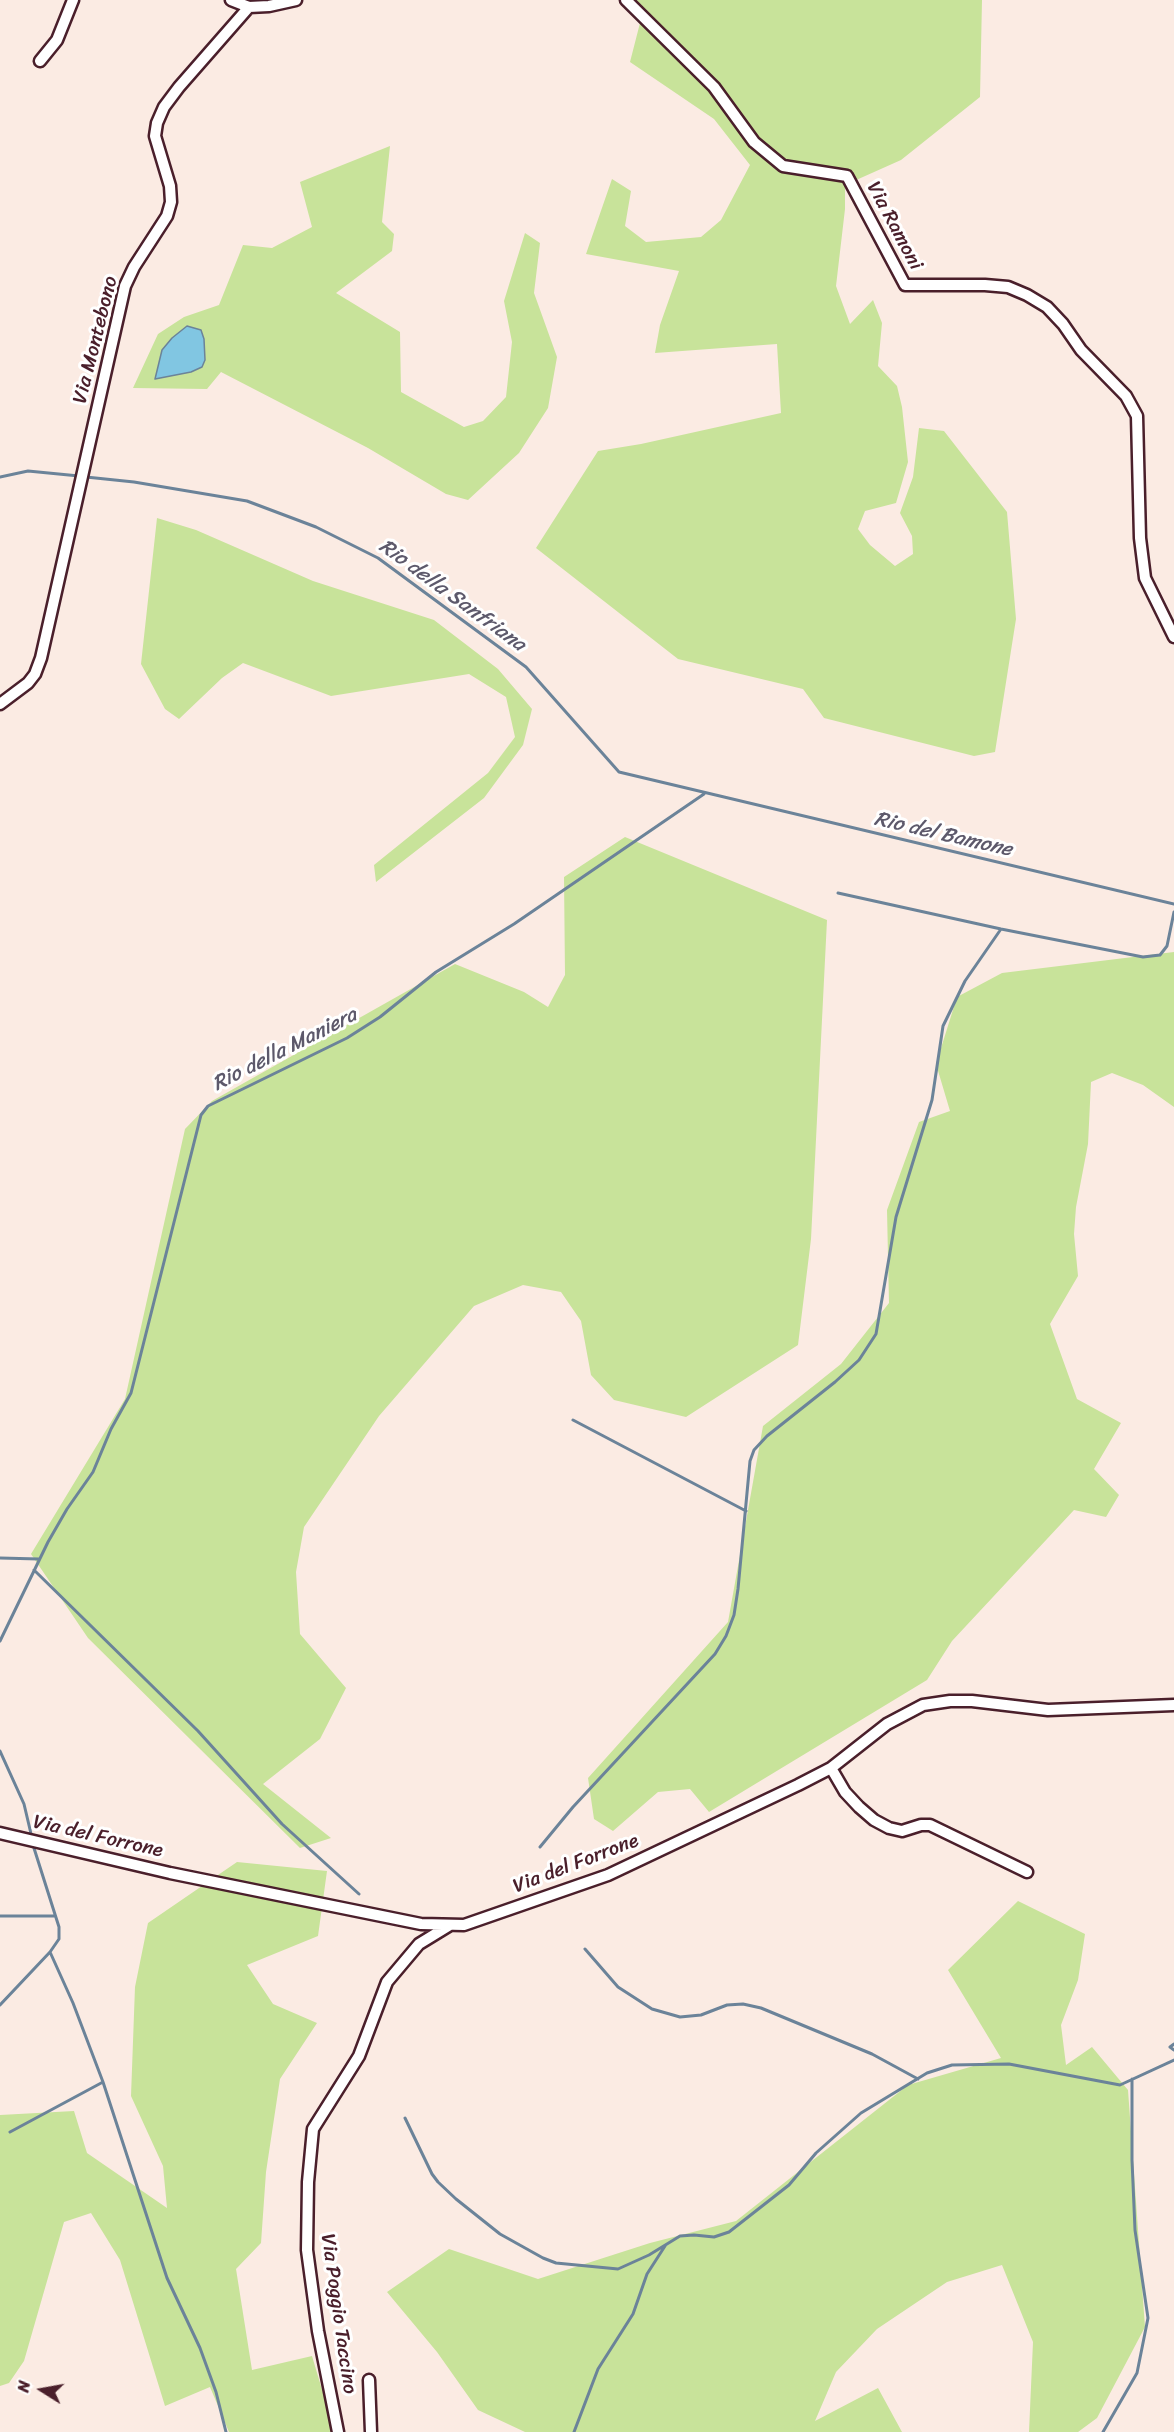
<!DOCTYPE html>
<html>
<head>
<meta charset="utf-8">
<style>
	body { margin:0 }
	#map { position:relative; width:1174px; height:2432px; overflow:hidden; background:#fbebe3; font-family:Sriracha,sans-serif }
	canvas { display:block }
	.north { position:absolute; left:12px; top:2360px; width:60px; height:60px; -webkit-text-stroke:4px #fff; paint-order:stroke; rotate:281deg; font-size:16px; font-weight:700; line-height:24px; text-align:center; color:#4a1f2b }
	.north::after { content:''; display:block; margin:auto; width:21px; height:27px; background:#4a1f2b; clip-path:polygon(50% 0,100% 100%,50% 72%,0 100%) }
</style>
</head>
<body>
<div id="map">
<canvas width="1174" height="2432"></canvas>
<div class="north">N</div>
</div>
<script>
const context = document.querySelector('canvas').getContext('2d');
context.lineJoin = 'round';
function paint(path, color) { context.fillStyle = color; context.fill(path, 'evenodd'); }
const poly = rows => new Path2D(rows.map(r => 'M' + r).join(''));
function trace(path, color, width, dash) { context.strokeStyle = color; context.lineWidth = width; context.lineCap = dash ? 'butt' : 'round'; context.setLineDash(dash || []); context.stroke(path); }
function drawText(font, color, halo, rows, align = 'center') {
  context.font = font + ' Sriracha,sans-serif'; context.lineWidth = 6; context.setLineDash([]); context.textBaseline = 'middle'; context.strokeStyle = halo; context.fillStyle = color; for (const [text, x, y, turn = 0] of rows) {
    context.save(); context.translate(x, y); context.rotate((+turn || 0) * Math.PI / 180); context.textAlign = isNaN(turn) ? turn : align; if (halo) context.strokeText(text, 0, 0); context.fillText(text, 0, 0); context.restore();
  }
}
const green = poly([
	[624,0,982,0,980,97,901,160,845,185,845,209,836,286,850,324,873,300,882,323,878,366,897,386,902,407,908,462,896,503,865,511,858,529,870,545,895,566,913,554,912,536,900,513,913,477,919,428,944,431,1007,512,1016,619,995,752,974,756,824,718,803,689,678,659,536,548,598,451,641,444,781,413,777,344,655,353,660,325,679,271,586,254,612,179,631,191,625,226,646,242,701,237,721,220,750,165,714,119,630,62,640,23],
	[390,146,382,222,394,234,392,251,336,293,400,332,401,392,464,427,483,421,506,397,512,342,504,301,525,233,540,243,534,293,557,357,548,408,519,453,468,500,446,494,368,448,221,372,207,389,133,388,158,334,184,317,219,305,243,245,272,248,312,227,300,182],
	[157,518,196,530,313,581,434,620,498,669,532,709,523,745,484,798,376,882,374,865,488,773,515,737,506,697,469,674,331,696,243,663,222,678,179,719,165,709,141,664],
	[625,837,827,920,811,1239,798,1345,686,1417,614,1400,591,1375,581,1321,561,1292,523,1285,474,1306,379,1416,304,1527,296,1572,300,1634,346,1688,320,1739,263,1784,331,1838,300,1848,88,1638,31,1554,125,1399,185,1129,212,1101,455,964,524,992,548,1007,565,975,564,877],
	[1174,952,1174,1107,1143,1085,1112,1073,1091,1082,1088,1144,1076,1207,1074,1234,1078,1276,1050,1324,1077,1399,1121,1423,1094,1469,1119,1495,1106,1517,1074,1510,952,1641,927,1680,709,1812,690,1789,658,1792,613,1831,594,1819,588,1778,728,1622,763,1426,841,1364,889,1303,887,1210,919,1122,950,1111,936,1064,957,997,1002,973],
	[237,1862,327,1871,318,1936,247,1965,273,2004,317,2023,280,2079,266,2172,261,2243,236,2269,252,2370,312,2356,329,2413,333,2432,229,2432,210,2387,165,2406,120,2260,91,2213,64,2222,24,2361,9,2383,0,2386,0,2115,74,2111,87,2153,167,2208,163,2166,131,2096,135,1987,148,1923],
	[1018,1901,1085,1934,1078,1980,1061,2025,1066,2065,1092,2047,1128,2090,1145,2327,1097,2418,1078,2432,1029,2432,1033,2342,1002,2265,947,2282,877,2329,836,2372,815,2421,878,2388,902,2432,525,2432,478,2410,437,2352,387,2292,449,2249,538,2279,650,2243,736,2221,908,2085,1001,2058,948,1970]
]);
const water = poly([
	[187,326,201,330,204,339,205,360,202,367,191,372,155,379,162,350,172,338,187,326]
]);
const stream = poly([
	[0,477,28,471,79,476],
	[86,477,134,482,247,501,316,527,378,558,526,667,619,772,1174,904],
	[838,893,1001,929,1143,957,1160,955,1167,946,1174,912],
	[573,1420,746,1511],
	[0,1558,39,1559],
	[34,1570,198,1731,282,1824,359,1894],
	[0,1641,48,1542,67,1509,93,1472,111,1429,131,1393,201,1115,208,1106,347,1038,380,1017,436,972,514,924,704,794],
	[0,1751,24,1804,32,1838],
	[540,1847,573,1807,715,1654,726,1636,734,1615,738,1589,750,1461,754,1450,767,1436,835,1382,859,1360,876,1334,896,1217,932,1100,943,1026,965,981,1001,929],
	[0,1916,55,1916],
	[585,1949,618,1987,652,2009,680,2017,701,2015,727,2005,743,2004,761,2008,872,2054,918,2079],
	[50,1952,73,2003,103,2082,167,2278,200,2348,216,2392,226,2432],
	[0,2005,50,1952,59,1939,59,1927,33,1845],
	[1174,2044,1170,2047,1174,2050],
	[405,2118,432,2174,438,2182,456,2199,500,2234,543,2258,556,2263,618,2269,649,2255,680,2236,694,2235,714,2237,729,2232,789,2185,816,2153,861,2113,927,2073,952,2065,1009,2064,1120,2085,1174,2060],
	[10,2132,103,2082],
	[574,2432,598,2369,633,2314,647,2274,665,2246],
	[1103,2432,1137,2373,1148,2318,1135,2230,1132,2160,1132,2079]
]);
const minor = poly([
	[231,0,249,7,269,6,296,0],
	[626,0,714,87,754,142,783,166,847,176,905,285,985,285,1008,287,1027,295,1047,307,1063,324,1081,350,1126,396,1137,416,1140,538,1145,578,1174,637],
	[40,61,57,40,73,0],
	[0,704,28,683,35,674,41,658,125,286,134,267,167,216,171,202,170,186,155,136,157,123,164,107,179,87,249,7],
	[831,1768,845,1792,859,1807,874,1820,889,1828,902,1831,921,1825,930,1825,1027,1872],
	[0,1833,170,1873,421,1924,464,1925,608,1875,798,1785,831,1768,887,1724,923,1705,950,1701,972,1701,1048,1710,1174,1705],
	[369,2380,371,2432],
	[338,2432,318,2331,307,2250,308,2182,313,2129,359,2056,387,1982,419,1944,450,1925]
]);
const streetNames = [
	["Via Ramoni",894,226,62],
	["Via Montebono",96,340,-76],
	["Via del Forrone",98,1837,13],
	["Via del Forrone",576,1864,-21],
	["Via Poggio Taccino",338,2314,82]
];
const waterNames = [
	["Rio della Sanfriana",452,596,36],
	["Rio del Bamone",943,835,13],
	["Rio della Maniera",285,1050,-27]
];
paint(green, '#c8e39a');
paint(water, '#81c6e2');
trace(water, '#6b8399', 1.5);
trace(stream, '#6b8399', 3);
trace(minor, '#4a1f2b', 15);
trace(minor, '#fff', 10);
drawText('20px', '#4a1f2b', '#fff', streetNames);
drawText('italic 21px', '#5d596b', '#fff', waterNames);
</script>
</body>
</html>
